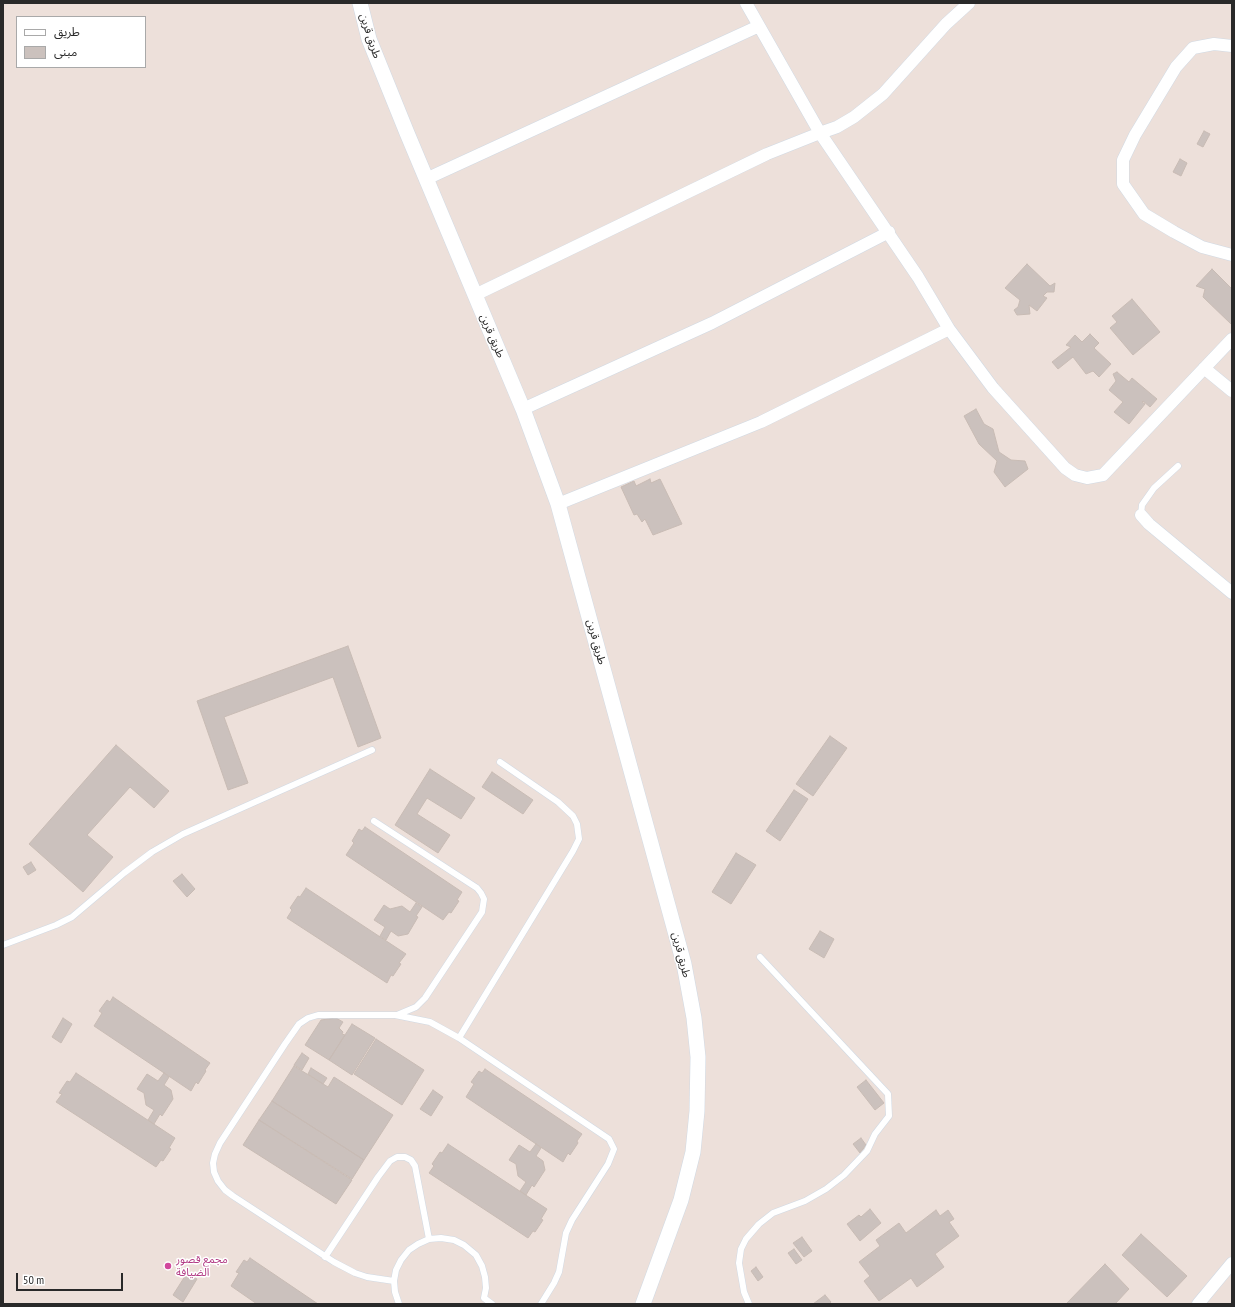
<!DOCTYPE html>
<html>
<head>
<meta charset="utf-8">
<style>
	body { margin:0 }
	#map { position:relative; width:1235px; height:1307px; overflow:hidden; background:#ede0da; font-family:"PT Sans Narrow","Noto Sans Arabic",sans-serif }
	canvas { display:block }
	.frame { position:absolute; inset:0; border:4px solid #292929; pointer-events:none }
	.legend { position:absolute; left:16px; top:16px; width:130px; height:52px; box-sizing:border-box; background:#fff; border:1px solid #a9a9a9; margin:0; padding:5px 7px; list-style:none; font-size:12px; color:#292929 }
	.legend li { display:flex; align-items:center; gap:8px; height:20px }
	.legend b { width:20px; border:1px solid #a9a9a9 }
	.scale { position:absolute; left:16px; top:1273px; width:107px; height:18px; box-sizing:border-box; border:2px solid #292929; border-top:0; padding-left:5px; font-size:12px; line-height:14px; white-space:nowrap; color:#292929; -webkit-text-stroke:3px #fff; paint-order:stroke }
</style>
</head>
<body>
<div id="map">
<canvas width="1235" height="1307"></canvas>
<div class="frame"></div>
<ul class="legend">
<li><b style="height:5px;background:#fff"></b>طريق</li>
<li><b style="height:11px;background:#cbc1bd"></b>مبنى</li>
</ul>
<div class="scale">50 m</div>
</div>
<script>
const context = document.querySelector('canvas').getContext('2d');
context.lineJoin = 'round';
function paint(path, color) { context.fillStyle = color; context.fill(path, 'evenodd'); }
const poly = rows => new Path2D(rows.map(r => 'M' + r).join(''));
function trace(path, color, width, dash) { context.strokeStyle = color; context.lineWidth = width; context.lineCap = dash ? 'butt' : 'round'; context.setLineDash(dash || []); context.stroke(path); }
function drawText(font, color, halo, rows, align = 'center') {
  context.font = font + ' "PT Sans Narrow","Noto Sans Arabic",sans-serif'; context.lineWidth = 3; context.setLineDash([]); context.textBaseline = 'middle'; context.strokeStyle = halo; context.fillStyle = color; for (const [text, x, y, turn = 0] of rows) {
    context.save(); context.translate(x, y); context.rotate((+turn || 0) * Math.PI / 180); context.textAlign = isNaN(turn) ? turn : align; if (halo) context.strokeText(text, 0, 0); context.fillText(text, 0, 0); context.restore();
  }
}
const building = poly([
	[1204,131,1210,134,1203,147,1197,144,1204,131],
	[1180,159,1187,163,1181,176,1173,172,1180,159],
	[1027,264,1050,286,1055,283,1054,292,1047,292,1043,296,1047,298,1037,311,1029,305,1030,314,1017,315,1014,310,1018,307,1020,300,1005,288,1027,264],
	[1212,269,1232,289,1232,323,1231,324,1203,297,1205,289,1196,286,1212,269],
	[1132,299,1160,332,1133,355,1110,328,1117,322,1112,316,1132,299],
	[1090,334,1099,343,1094,348,1111,364,1099,377,1093,371,1086,374,1073,357,1058,369,1052,362,1071,347,1066,345,1075,335,1082,342,1090,334],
	[1117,372,1129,382,1132,378,1157,399,1150,407,1143,401,1142,402,1145,404,1129,424,1114,412,1123,402,1109,390,1116,381,1113,374,1117,372],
	[976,409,984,424,993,429,999,452,1011,460,1025,461,1028,469,1005,487,994,472,997,461,979,444,964,416,976,409],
	[650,479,651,483,660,479,682,524,653,535,645,519,642,522,637,514,634,515,621,487,634,481,636,486,650,479],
	[348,646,381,738,358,747,333,677,224,717,248,783,228,790,197,701,348,646],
	[830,736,847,748,813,796,796,784,830,736],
	[116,745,169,791,154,808,130,787,87,835,113,857,83,892,29,844,116,745],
	[430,769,475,798,461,819,427,798,417,814,450,835,438,853,395,825,430,769],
	[492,772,533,800,523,814,482,787,492,772],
	[794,790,808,799,780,841,766,831,794,790],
	[365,827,462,892,457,900,459,901,451,913,449,912,443,920,346,855,354,843,352,841,359,829,362,831,365,827],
	[736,853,756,865,731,904,712,892,736,853],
	[31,862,36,870,28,875,23,867,31,862],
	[182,874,195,889,187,897,173,881,182,874],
	[306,888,406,954,399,963,401,964,393,976,391,975,387,983,287,918,292,910,290,908,298,896,300,897,306,888],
	[416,903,422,907,416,916,418,917,408,934,398,936,391,931,386,940,380,936,385,927,374,920,384,905,390,909,402,906,410,912,416,903],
	[820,931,834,939,824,958,809,949,820,931],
	[113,997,210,1063,205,1070,206,1071,198,1084,196,1082,191,1091,94,1026,102,1013,99,1011,107,1000,110,1002,113,997],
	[63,1018,72,1024,61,1043,52,1037,63,1018],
	[336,1018,343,1022,339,1028,343,1032,342,1034,345,1035,329,1060,305,1045,321,1020,336,1018],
	[352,1024,375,1038,352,1075,329,1060,352,1024],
	[376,1039,424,1070,402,1105,354,1074,376,1039],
	[302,1053,309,1058,302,1070,294,1065,302,1053],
	[294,1066,328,1087,334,1077,393,1115,364,1160,272,1101,294,1066],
	[311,1068,327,1078,323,1084,308,1074,311,1068],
	[485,1069,582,1134,577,1141,578,1143,570,1155,568,1153,563,1162,466,1097,474,1084,471,1082,479,1071,482,1073,485,1069],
	[76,1073,175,1138,169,1148,171,1149,163,1161,161,1160,156,1167,56,1102,62,1094,59,1093,67,1081,70,1082,76,1073],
	[164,1073,169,1077,164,1085,171,1090,173,1099,162,1116,160,1114,154,1124,148,1120,154,1110,146,1105,144,1093,137,1089,147,1074,158,1081,164,1073],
	[866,1080,884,1103,875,1110,857,1087,866,1080],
	[433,1090,443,1097,431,1116,420,1109,433,1090],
	[272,1101,364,1160,352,1179,259,1120,272,1101],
	[259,1120,352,1180,336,1204,243,1145,259,1120],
	[861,1138,866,1145,860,1153,853,1144,861,1138],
	[448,1144,547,1209,541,1219,543,1220,535,1232,533,1231,528,1238,429,1173,434,1166,432,1164,440,1152,442,1153,448,1144],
	[536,1144,541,1148,536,1156,543,1161,545,1170,534,1187,532,1185,526,1195,520,1191,526,1182,518,1176,516,1164,509,1160,519,1145,530,1152,536,1144],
	[870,1209,881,1223,860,1241,847,1224,859,1215,861,1217,870,1209],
	[936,1210,940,1216,948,1210,954,1219,949,1222,959,1236,935,1254,944,1267,917,1287,911,1278,879,1301,864,1281,870,1276,859,1262,880,1246,876,1240,899,1223,906,1233,936,1210],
	[1141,1234,1187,1276,1167,1297,1122,1255,1141,1234],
	[802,1237,812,1251,804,1257,793,1243,802,1237],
	[794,1249,802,1260,796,1264,788,1253,794,1249],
	[250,1258,318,1304,257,1304,231,1286,239,1273,236,1272,244,1260,247,1262,250,1258],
	[1105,1264,1129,1289,1115,1304,1066,1304,1105,1264],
	[756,1267,763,1277,758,1281,751,1271,756,1267],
	[187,1273,197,1279,183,1302,173,1295,187,1273],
	[825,1295,831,1302,829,1304,813,1304,825,1295]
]);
const service = poly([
	[1141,515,1142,505,1154,488,1178,466],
	[374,821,477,888,481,893,484,899,482,912,425,998,416,1007,397,1015],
	[3,945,56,925,72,917,124,873,152,852,183,834,372,750],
	[459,1038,573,851,579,839,577,824,573,816,558,802,500,762],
	[325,1257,378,1177,390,1161,397,1157,405,1157,411,1160,415,1166,429,1239],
	[394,1281,367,1277,355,1273,334,1262,233,1196,225,1190,218,1181,214,1172,213,1163,215,1154,220,1143,285,1044,299,1024,308,1018,318,1015,395,1015,430,1022,459,1038,609,1139,614,1149,608,1164,572,1220,566,1233,559,1272,554,1283,541,1304],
	[399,1304,395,1292,394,1281,396,1270,401,1260,409,1250,418,1244,429,1239,441,1238,454,1240,464,1245,476,1255,482,1266,485,1277,486,1288,484,1298,492,1304],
	[749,1304,744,1292,739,1263,741,1249,746,1239,759,1224,773,1213,805,1201,826,1189,844,1175,867,1151,875,1134,889,1116,888,1094,760,957]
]);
const minor = poly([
	[746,3,820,133,837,127,854,117,883,94,946,24,969,3],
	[1232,46,1214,44,1193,48,1176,67,1135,135,1123,160,1123,184,1144,214,1174,232,1202,247,1232,255],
	[426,179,759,26],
	[475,295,767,154,820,133,918,277,949,329,993,388,1065,468,1075,475,1087,478,1103,475,1232,339],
	[1204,368,1232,391],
	[523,409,712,323,889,232],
	[558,504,761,422,949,329],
	[1141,515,1149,524,1232,593],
	[1198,1304,1232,1263]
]);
const tertiary = poly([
	[360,3,369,39,407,133,523,409,558,504,684,964,694,1018,698,1057,697,1111,693,1152,681,1200,643,1304]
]);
const markers = [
	[168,1266,4,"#d1479c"]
];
const streetNames = [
	["طريق قرين",370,36,72],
	["طريق قرين",492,336,67],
	["طريق قرين",596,642,75],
	["طريق قرين",681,955,76]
];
const hotelNames = [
	["مجمع قصور",176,1260],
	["الضيافة",176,1273]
];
paint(building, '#cbc1bd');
trace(building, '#c8bbb4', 1);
trace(service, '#d0d9e3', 7);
trace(minor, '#d0d9e3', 13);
trace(tertiary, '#d0d9e3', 16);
trace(service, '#fff', 6);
trace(minor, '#fff', 12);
trace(tertiary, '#fff', 15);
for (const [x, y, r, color] of markers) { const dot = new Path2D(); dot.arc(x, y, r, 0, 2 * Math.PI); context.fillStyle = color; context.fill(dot); trace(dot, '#fff', 1.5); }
drawText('11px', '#292929', '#fff', streetNames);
drawText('11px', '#b23c85', '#fff', hotelNames, 'left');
</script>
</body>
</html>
